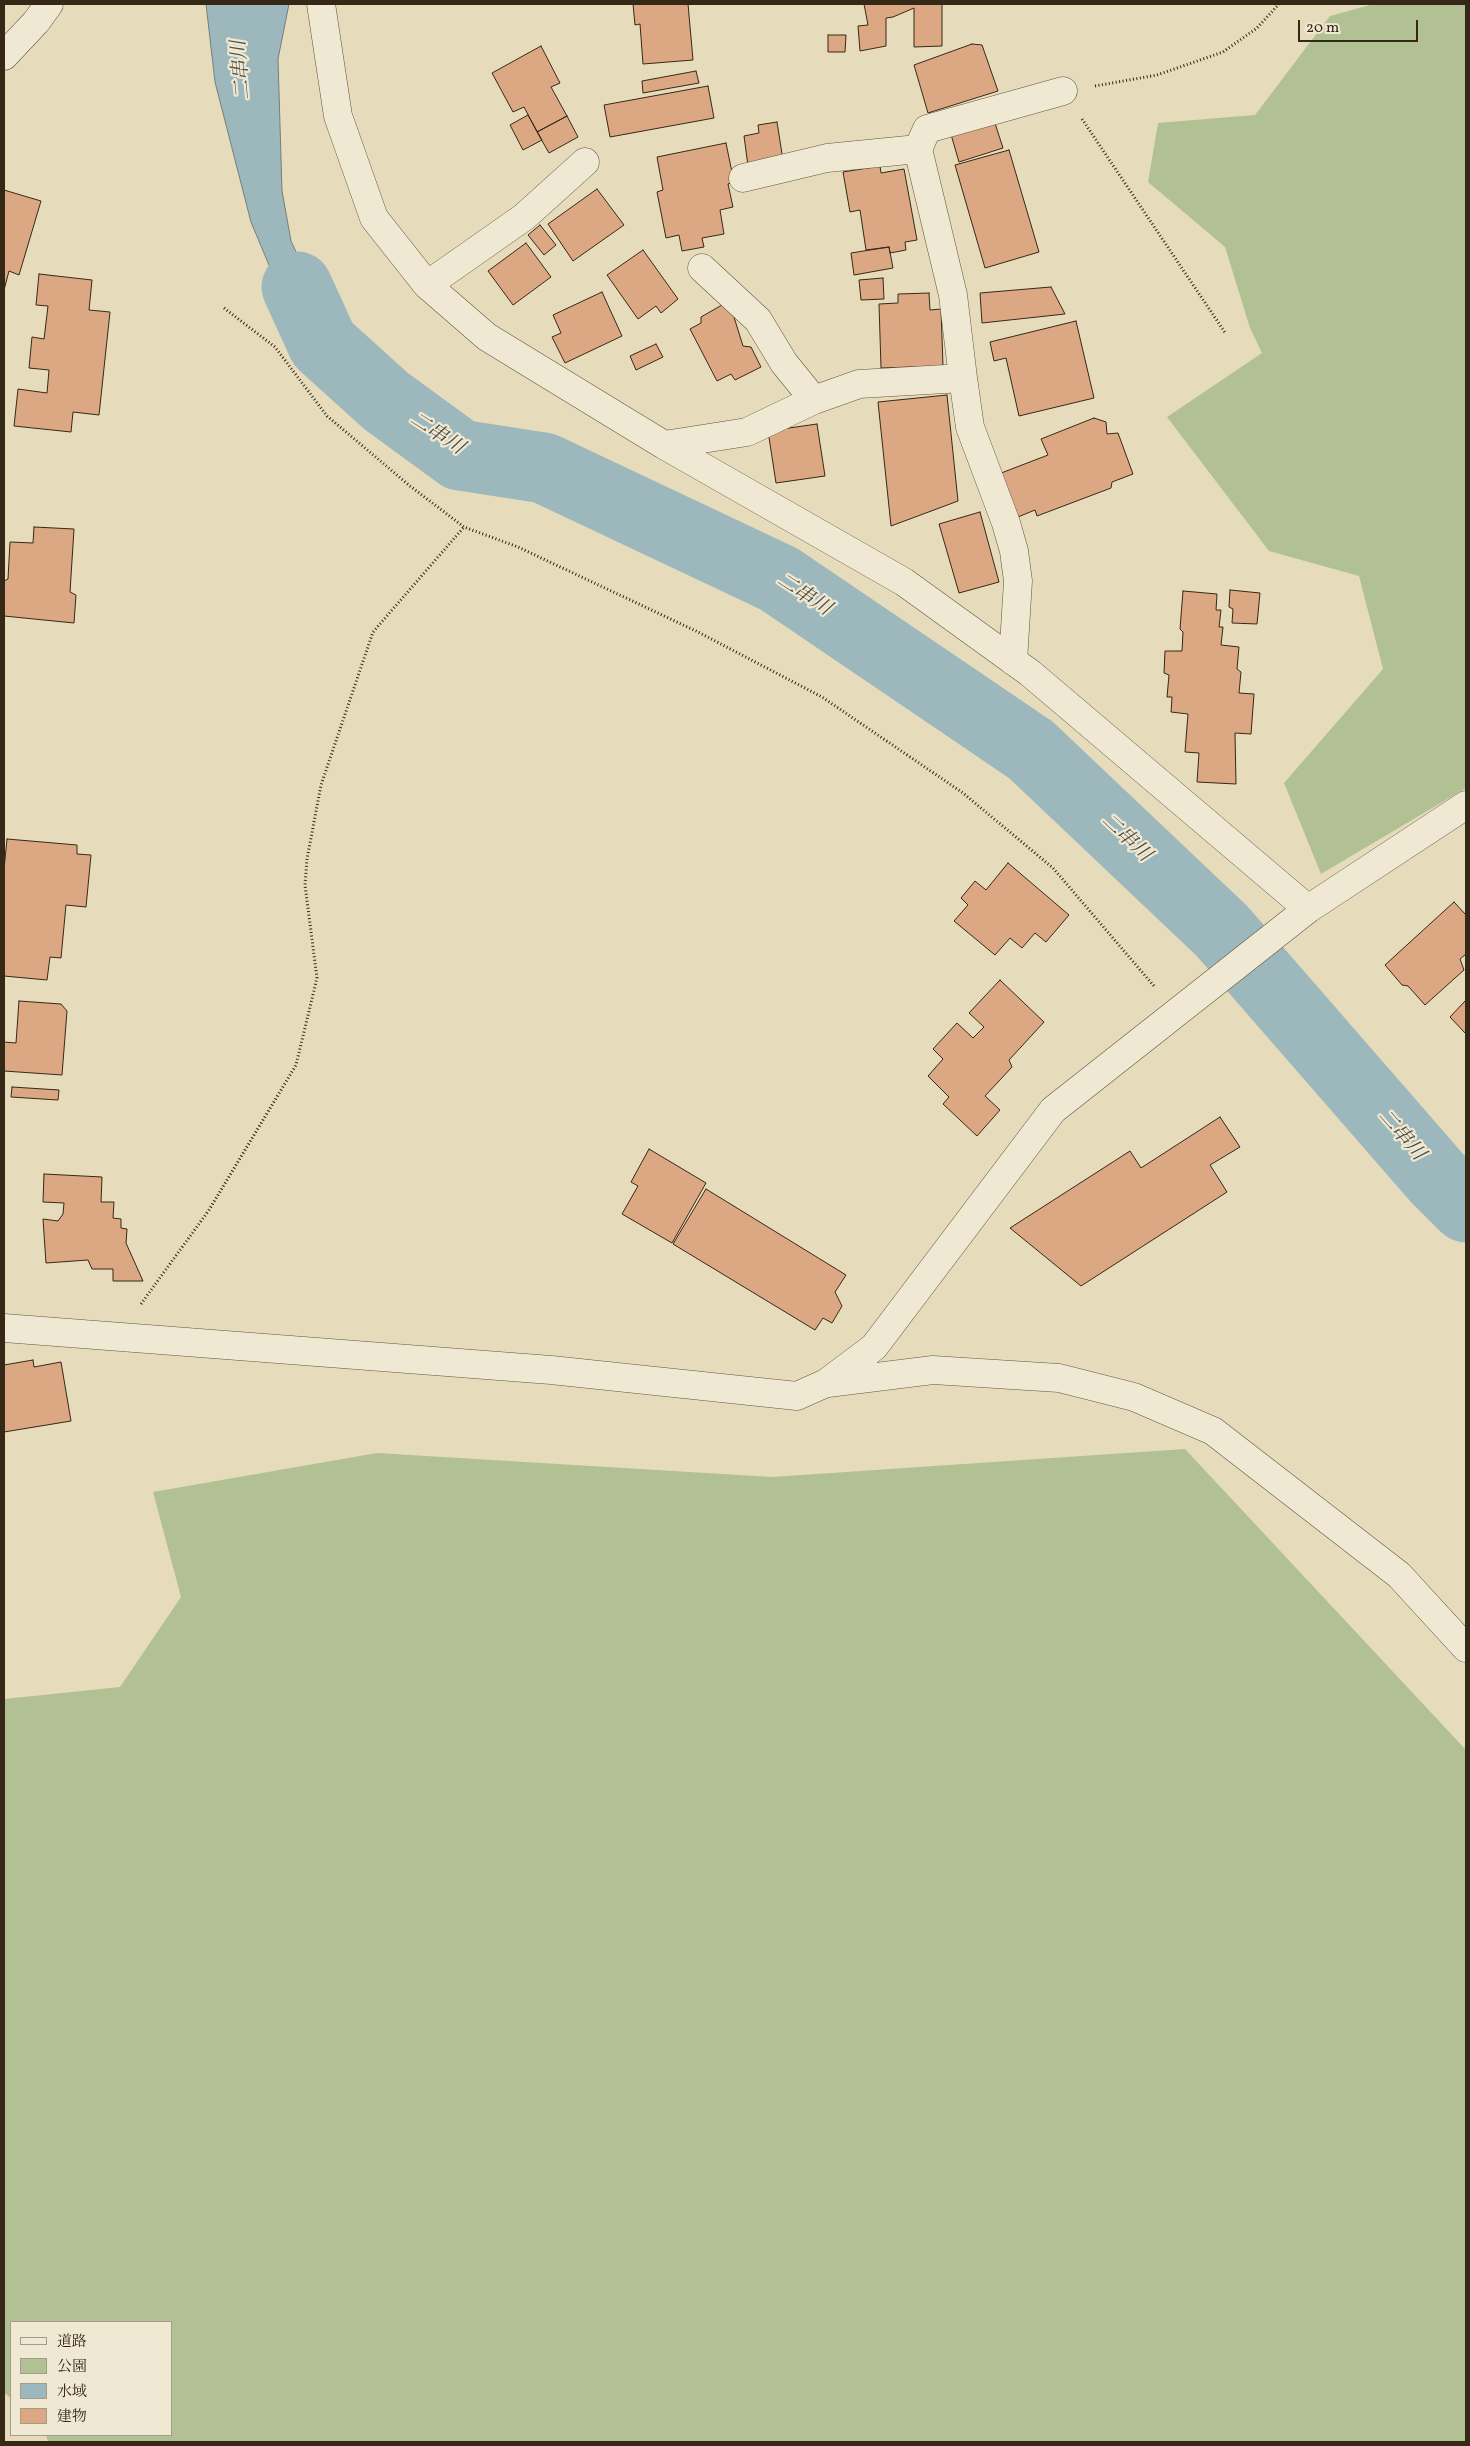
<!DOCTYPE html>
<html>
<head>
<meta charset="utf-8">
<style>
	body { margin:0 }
	#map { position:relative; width:1470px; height:2446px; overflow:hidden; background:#e6dcbb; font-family:Vollkorn,"Noto Serif JP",serif }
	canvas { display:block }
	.frame { position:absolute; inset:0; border:5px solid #362817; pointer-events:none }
	.legend { position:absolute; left:10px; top:2321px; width:162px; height:115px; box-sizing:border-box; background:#efe8d3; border:1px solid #a59b88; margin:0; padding:6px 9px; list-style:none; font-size:15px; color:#362817 }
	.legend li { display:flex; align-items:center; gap:10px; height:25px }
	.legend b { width:25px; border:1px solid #a59b88 }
	.scale { position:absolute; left:1298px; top:20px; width:120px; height:22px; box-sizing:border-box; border:2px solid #362817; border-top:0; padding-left:6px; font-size:15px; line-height:18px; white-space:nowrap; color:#362817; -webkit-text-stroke:4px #efe8d3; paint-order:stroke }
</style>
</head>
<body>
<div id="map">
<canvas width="1470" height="2446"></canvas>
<div class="frame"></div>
<ul class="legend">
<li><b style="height:6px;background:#efe8d3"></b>道路</li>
<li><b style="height:14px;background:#b1c193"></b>公園</li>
<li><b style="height:14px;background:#9db8bc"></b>水域</li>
<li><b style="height:14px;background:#dca783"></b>建物</li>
</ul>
<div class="scale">20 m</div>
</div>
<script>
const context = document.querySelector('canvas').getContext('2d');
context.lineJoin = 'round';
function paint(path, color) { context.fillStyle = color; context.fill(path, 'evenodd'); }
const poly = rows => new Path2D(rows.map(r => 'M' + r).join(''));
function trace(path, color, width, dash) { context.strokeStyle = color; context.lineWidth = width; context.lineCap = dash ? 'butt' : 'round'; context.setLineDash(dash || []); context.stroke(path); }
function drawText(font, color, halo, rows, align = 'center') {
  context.font = font + ' Vollkorn,"Noto Serif JP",serif'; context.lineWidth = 4.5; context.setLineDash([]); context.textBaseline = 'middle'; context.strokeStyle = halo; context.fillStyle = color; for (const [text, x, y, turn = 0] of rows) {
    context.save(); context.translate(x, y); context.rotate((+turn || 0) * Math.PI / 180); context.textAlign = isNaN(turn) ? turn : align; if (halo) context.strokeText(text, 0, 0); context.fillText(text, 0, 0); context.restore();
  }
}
const green = poly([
	[1374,4,1466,4,1466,788,1321,874,1284,783,1383,669,1359,576,1269,551,1167,417,1262,353,1250,328,1225,247,1148,182,1158,123,1255,115,1330,16],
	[1185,1449,1466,1750,1466,2442,48,2442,46,2435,171,2435,171,2322,11,2322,11,2398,4,2393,4,1699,120,1687,181,1597,153,1492,377,1453,772,1477]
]);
const water = poly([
	[206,4,289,4,278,59,282,191,291,241,312,286,363,358,342,372,292,314,292,304,269,265,251,222,215,82,206,4]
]);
const river = poly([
	[297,287,323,344,386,401,460,455,544,468,779,579,1031,750,1222,931,1437,1178,1466,1207]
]);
const building = poly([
	[633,4,688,4,693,60,643,64,640,24,635,25,633,4],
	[864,4,942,4,942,46,914,47,914,8,893,17,886,18,886,46,860,51,858,26,868,25,864,4],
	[828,35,846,35,845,52,828,52,828,35],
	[972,44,982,45,998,91,928,113,914,65,972,44],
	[541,46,560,83,551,87,567,116,537,132,524,107,513,112,492,73,541,46],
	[696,71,699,83,643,93,642,81,696,71],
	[708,86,714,118,610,137,604,105,708,86],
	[528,115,542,140,523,150,510,125,528,115],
	[567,116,578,137,549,153,537,132,567,116],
	[993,117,1003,148,959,162,950,131,993,117],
	[777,122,783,160,748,166,744,136,759,133,758,125,777,122],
	[726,143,734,182,728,184,733,207,720,210,724,234,702,238,704,247,682,251,679,235,666,238,657,192,663,190,657,157,726,143],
	[1009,150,1039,252,985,268,955,165,1009,150],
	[880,166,881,173,904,169,917,240,905,242,906,250,890,253,889,247,866,250,860,210,850,212,843,172,880,166],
	[597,189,624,225,573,261,548,224,597,189],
	[4,190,41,201,19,275,9,271,4,290,4,190],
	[540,225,556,245,544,255,528,235,540,225],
	[526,243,551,277,513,305,488,271,526,243],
	[889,247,893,268,854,275,851,253,889,247],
	[643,250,678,299,661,313,656,306,638,319,607,275,643,250],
	[39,274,92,280,89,310,110,312,99,415,73,412,71,432,14,426,18,389,47,393,49,370,29,368,32,337,44,339,48,306,36,305,39,274],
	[883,278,884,299,861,300,859,280,883,278],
	[1051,287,1065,314,982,323,980,293,1051,287],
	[602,292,622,336,565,363,552,337,561,333,553,315,602,292],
	[929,293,930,310,941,309,943,366,881,368,879,304,898,303,898,294,929,293],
	[729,301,743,346,751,347,761,367,735,380,731,374,717,381,690,329,701,323,701,317,729,301],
	[1076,321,1094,398,1019,416,1006,358,994,361,990,342,1076,321],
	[656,344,663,357,636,370,630,356,656,344],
	[947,395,958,501,891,526,878,402,947,395],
	[1094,418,1106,422,1107,434,1118,433,1133,474,1112,482,1111,488,1037,516,1035,510,1013,519,996,475,1048,455,1041,439,1094,418],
	[817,424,825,476,776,483,768,431,817,424],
	[980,512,999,582,959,593,939,524,980,512],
	[34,527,74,529,70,592,76,595,74,623,4,616,4,581,8,579,10,542,33,543,34,527],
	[1230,590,1260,593,1257,624,1232,623,1233,609,1229,607,1230,590],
	[1183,591,1217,594,1216,610,1221,610,1219,627,1223,627,1221,645,1239,647,1237,669,1241,672,1239,693,1254,694,1251,734,1235,733,1236,784,1197,782,1199,753,1185,752,1188,714,1171,712,1172,697,1167,697,1169,675,1164,673,1165,651,1182,651,1183,632,1180,629,1183,591],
	[7,839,77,845,77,854,91,855,86,907,66,905,61,958,50,957,47,980,4,976,4,869,7,839],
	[1008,863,1069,915,1046,942,1035,933,1022,948,1010,938,995,955,954,921,968,905,961,898,975,881,986,890,1008,863],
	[1454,902,1466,915,1466,954,1460,959,1464,970,1425,1005,1408,986,1402,985,1385,965,1454,902],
	[1000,980,1044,1022,1009,1060,1012,1067,985,1096,1000,1110,977,1136,943,1104,949,1097,928,1076,943,1059,933,1049,957,1023,973,1038,984,1027,969,1013,1000,980],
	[1466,1000,1466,1034,1450,1017,1466,1000],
	[19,1001,61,1004,67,1011,62,1075,4,1071,4,1042,16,1043,19,1001],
	[12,1087,59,1090,58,1100,11,1097,12,1087],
	[1220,1117,1240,1147,1210,1165,1227,1192,1081,1286,1010,1228,1130,1151,1141,1168,1220,1117],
	[649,1149,706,1183,672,1243,622,1214,638,1186,631,1182,649,1149],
	[44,1174,102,1177,101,1202,114,1202,113,1218,121,1219,121,1228,127,1229,126,1243,143,1281,113,1281,113,1269,92,1269,88,1260,46,1263,43,1219,58,1221,63,1214,64,1203,43,1202,44,1174],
	[706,1189,846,1275,835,1292,842,1306,832,1323,823,1318,815,1330,673,1244,706,1189],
	[33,1360,34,1367,61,1362,71,1421,4,1432,4,1365,33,1360]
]);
const path = poly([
	[1095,86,1157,75,1223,52,1257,28,1279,4],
	[1082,119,1226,334],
	[224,308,275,347,327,416,410,486,464,527,518,547,696,631,822,697,963,793,1053,868,1154,986],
	[141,1304,209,1210,296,1065,317,978,305,885,307,859,321,785,373,632,464,527]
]);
const minor = poly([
	[321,4,338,116,374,218,427,285,487,337,664,445,904,582,1030,673,1308,909],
	[4,56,36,22,49,4],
	[743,178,827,158,918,149],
	[702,268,758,320,784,363,814,400],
	[427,285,524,217,585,162],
	[963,378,970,427,1006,523,1014,551,1018,581,1013,661],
	[664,445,747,432,814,400,859,384,963,378,953,295,918,149,927,129,1063,91],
	[4,1328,551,1370,797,1396,826,1383,874,1347,1053,1110,1308,909,1466,805],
	[828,1383,933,1370,1059,1378,1134,1397,1213,1431,1399,1575,1466,1648]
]);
const waterNames = [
	["二串川",243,70,-95],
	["二串川",436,435,33],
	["二串川",803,596,33],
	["二串川",1125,839,43],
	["二串川",1400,1136,49]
];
paint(green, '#b1c193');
paint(water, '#9db8bc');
trace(water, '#747e7a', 1);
trace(river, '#9db8bc', 71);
paint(building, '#dca783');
trace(building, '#362817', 1);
trace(minor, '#625540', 29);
trace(path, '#362817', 3, [1, 2.5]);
trace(minor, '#efe8d3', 28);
drawText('italic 20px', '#504c40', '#efe8d3', waterNames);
</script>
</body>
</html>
